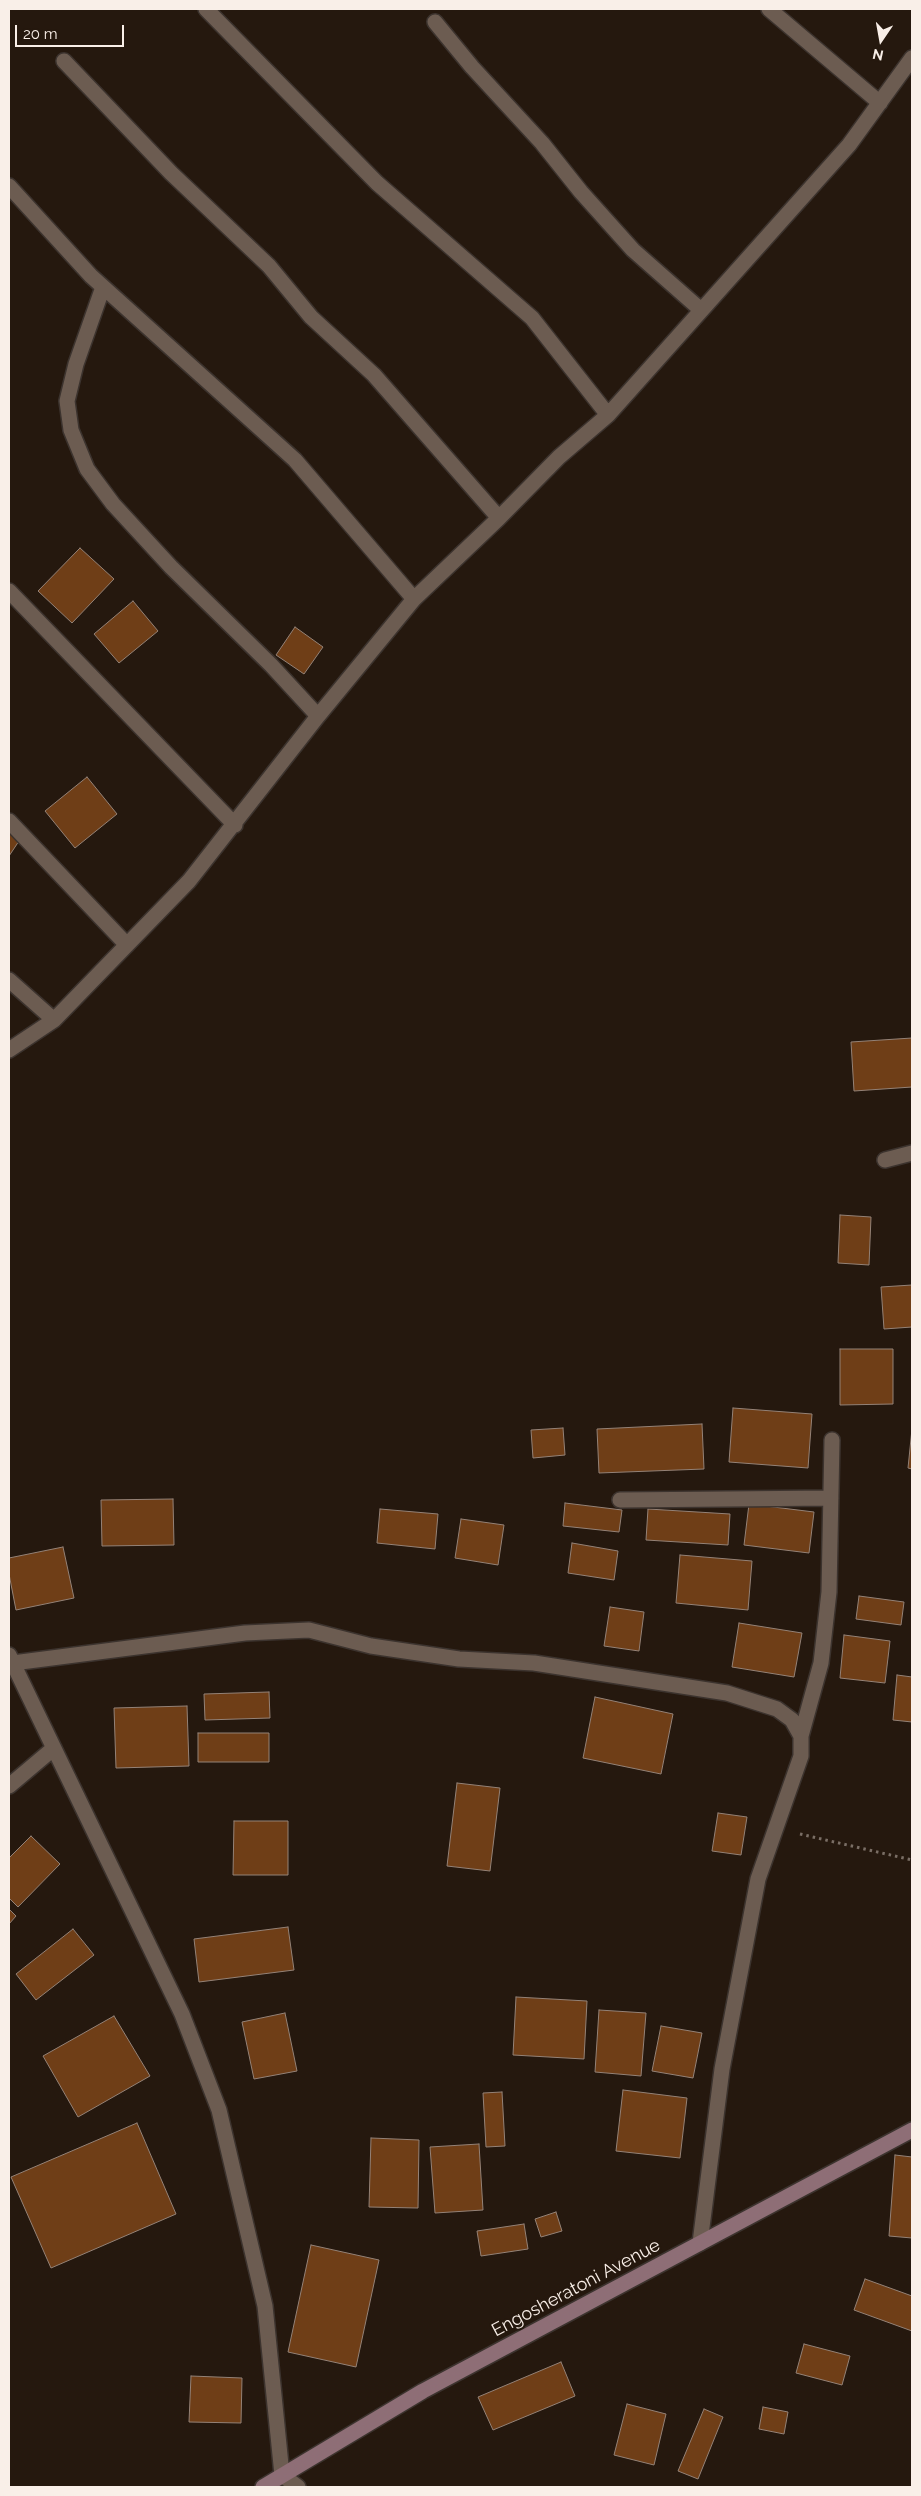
<!DOCTYPE html>
<html>
<head>
<meta charset="utf-8">
<style>
	body { margin:0 }
	#map { position:relative; width:921px; height:2496px; overflow:hidden; background:#25180e; font-family:Raleway,sans-serif }
	canvas { display:block }
	.frame { position:absolute; inset:0; border:10px solid #f9efe8; pointer-events:none }
	.north { position:absolute; left:856px; top:15px; width:50px; height:50px; -webkit-text-stroke:4px #25180e; paint-order:stroke; rotate:192deg; font-size:14px; font-weight:700; line-height:20px; text-align:center; color:#f9efe8 }
	.north::after { content:''; display:block; margin:auto; width:18px; height:22px; background:#f9efe8; clip-path:polygon(50% 0,100% 100%,50% 72%,0 100%) }
	.scale { position:absolute; left:15px; top:25px; width:109px; height:22px; box-sizing:border-box; border:2px solid #f9efe8; border-top:0; padding-left:6px; font-size:15px; line-height:18px; white-space:nowrap; color:#f9efe8; -webkit-text-stroke:4px #25180e; paint-order:stroke }
</style>
</head>
<body>
<div id="map">
<canvas width="921" height="2496"></canvas>
<div class="frame"></div>
<div class="north">N</div>
<div class="scale">20 m</div>
</div>
<script>
const context = document.querySelector('canvas').getContext('2d');
context.lineJoin = 'round';
function paint(path, color) { context.fillStyle = color; context.fill(path, 'evenodd'); }
const poly = rows => new Path2D(rows.map(r => 'M' + r).join(''));
function trace(path, color, width, dash) { context.strokeStyle = color; context.lineWidth = width; context.lineCap = dash ? 'butt' : 'round'; context.setLineDash(dash || []); context.stroke(path); }
function drawText(font, color, halo, rows, align = 'center') {
  context.font = font + ' Raleway,sans-serif'; context.lineWidth = 4; context.setLineDash([]); context.textBaseline = 'middle'; context.strokeStyle = halo; context.fillStyle = color; for (const [text, x, y, turn = 0] of rows) {
    context.save(); context.translate(x, y); context.rotate((+turn || 0) * Math.PI / 180); context.textAlign = isNaN(turn) ? turn : align; if (halo) context.strokeText(text, 0, 0); context.fillText(text, 0, 0); context.restore();
  }
}
const building = poly([
	[80,548,114,579,72,623,38,591,80,548],
	[133,601,158,631,119,663,94,634,133,601],
	[295,627,323,647,304,674,276,655,295,627],
	[87,777,117,814,75,848,45,811,87,777],
	[9,829,21,838,9,856,9,829],
	[912,1038,912,1087,854,1091,851,1042,912,1038],
	[840,1215,871,1217,869,1265,838,1263,840,1215],
	[912,1285,912,1327,884,1329,881,1287,912,1285],
	[840,1349,893,1349,893,1404,840,1405,840,1349],
	[733,1408,812,1414,808,1468,729,1462,733,1408],
	[702,1424,704,1469,599,1473,597,1429,702,1424],
	[563,1428,565,1455,533,1458,531,1430,563,1428],
	[912,1429,912,1469,908,1468,912,1429],
	[173,1499,174,1545,102,1546,101,1500,173,1499],
	[565,1503,622,1510,619,1532,563,1526,565,1503],
	[749,1504,814,1512,809,1553,744,1545,749,1504],
	[380,1509,438,1514,435,1549,377,1543,380,1509],
	[648,1509,730,1514,728,1545,646,1540,648,1509],
	[461,1519,504,1525,498,1565,455,1558,461,1519],
	[572,1543,618,1551,614,1580,568,1573,572,1543],
	[63,1547,74,1598,16,1610,9,1574,9,1558,63,1547],
	[680,1555,752,1561,748,1610,676,1603,680,1555],
	[859,1596,904,1602,901,1625,856,1619,859,1596],
	[610,1607,644,1612,639,1651,604,1646,610,1607],
	[739,1623,802,1633,794,1677,732,1667,739,1623],
	[844,1635,890,1641,885,1683,840,1678,844,1635],
	[897,1675,912,1677,912,1722,893,1720,897,1675],
	[269,1692,270,1718,205,1720,204,1694,269,1692],
	[595,1697,673,1714,661,1774,583,1758,595,1697],
	[187,1706,189,1766,116,1768,114,1708,187,1706],
	[198,1733,269,1733,269,1762,198,1762,198,1733],
	[457,1783,500,1788,490,1871,447,1866,457,1783],
	[718,1813,747,1817,741,1855,712,1851,718,1813],
	[234,1821,288,1821,288,1875,233,1875,234,1821],
	[31,1836,60,1864,18,1907,9,1898,9,1858,31,1836],
	[9,1909,16,1916,9,1924,9,1909],
	[288,1927,294,1970,199,1982,194,1939,288,1927],
	[73,1929,94,1955,36,2000,16,1974,73,1929],
	[516,1997,587,2001,584,2059,513,2055,516,1997],
	[599,2010,646,2013,641,2076,595,2072,599,2010],
	[285,2013,297,2071,254,2079,242,2022,285,2013],
	[114,2016,150,2076,78,2117,43,2056,114,2016],
	[661,2026,702,2033,693,2078,652,2071,661,2026],
	[623,2090,687,2098,680,2158,616,2151,623,2090],
	[502,2092,505,2146,486,2147,483,2093,502,2092],
	[137,2123,176,2214,51,2268,11,2177,137,2123],
	[371,2138,419,2140,418,2208,369,2207,371,2138],
	[479,2144,483,2210,435,2213,430,2147,479,2144],
	[895,2155,912,2157,912,2238,889,2236,895,2155],
	[556,2212,562,2231,541,2237,535,2219,556,2212],
	[524,2224,528,2249,481,2256,477,2231,524,2224],
	[311,2245,379,2260,356,2367,288,2352,311,2245],
	[865,2279,912,2296,912,2331,854,2310,865,2279],
	[804,2344,850,2356,842,2385,796,2373,804,2344],
	[561,2362,575,2396,493,2430,478,2397,561,2362],
	[191,2376,242,2378,241,2423,189,2422,191,2376],
	[627,2404,666,2414,654,2465,614,2455,627,2404],
	[763,2407,788,2412,784,2434,759,2429,763,2407],
	[704,2409,723,2417,698,2479,678,2471,704,2409]
]);
const path = poly([
	[800,1834,912,1860]
]);
const street = poly([
	[206,9,377,183,532,318,608,415],
	[769,9,880,103],
	[435,22,472,67,542,143,581,192,633,250,701,310],
	[64,61,171,173,269,266,311,317,374,375,499,518],
	[9,186,91,276,295,460,414,599],
	[103,287,76,364,67,401,71,430,87,469,113,504,171,567,271,665,318,716],
	[9,591,235,825],
	[9,821,127,945],
	[9,980,54,1020],
	[9,1050,54,1020,189,881,318,716,414,599,499,518,559,457,608,415,849,145,912,58],
	[885,1160,912,1153],
	[620,1500,831,1498],
	[9,1655,182,2014,219,2110,265,2306,282,2475,298,2487],
	[13,1663,245,1633,309,1630,371,1646,459,1659,534,1663,727,1693,777,1709,792,1720,801,1736,801,1756,758,1879,722,2069,700,2243],
	[801,1736,821,1663,829,1592,832,1440],
	[9,1786,54,1748]
]);
const secondary = poly([
	[263,2487,423,2391,912,2130]
]);
const streetNames = [
	["Engosheratoni Avenue",576,2288,-28]
];
paint(building, '#6f3e17');
trace(building, '#948277', 1);
trace(street, '#3c332e', 18);
trace(secondary, '#3c332e', 18);
trace(path, '#7a6e65', 3, [2.5, 4]);
trace(street, '#6c5c51', 15);
trace(secondary, '#8e6e76', 15);
drawText('18px', '#f9efe8', '#25180e', streetNames);
</script>
</body>
</html>
